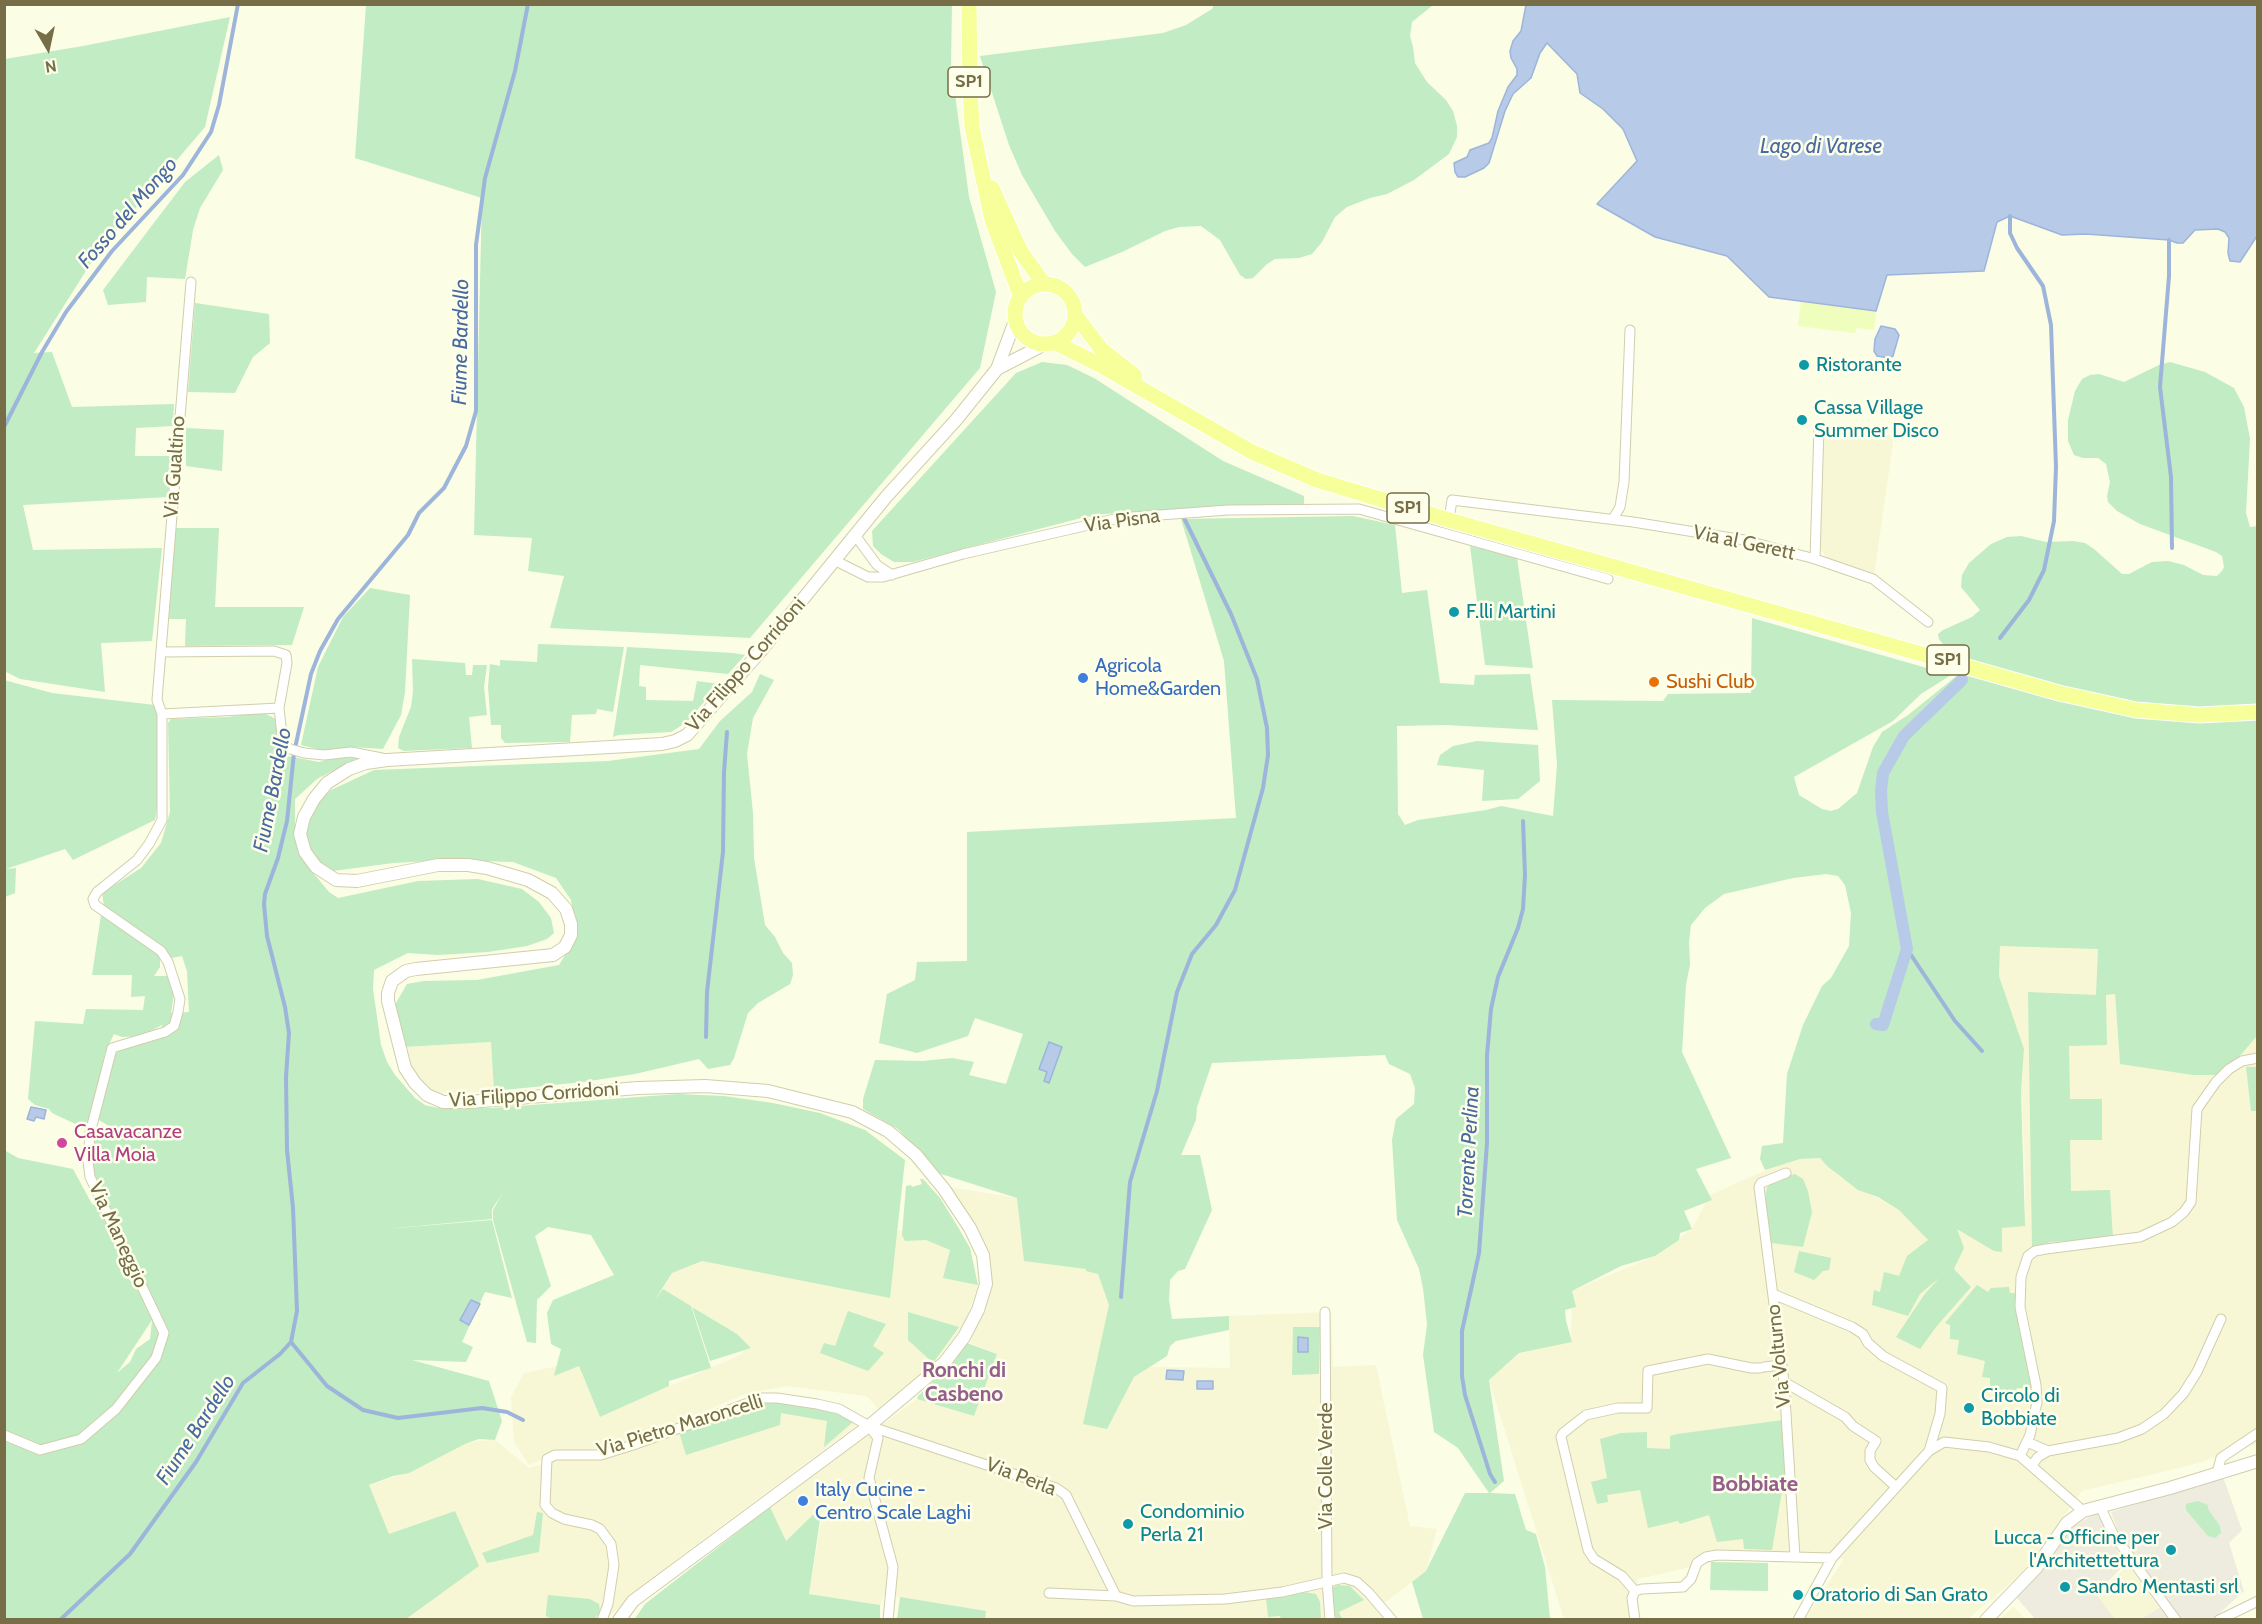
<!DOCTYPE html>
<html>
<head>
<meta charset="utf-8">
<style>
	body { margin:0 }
	#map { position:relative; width:2262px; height:1624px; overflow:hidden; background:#fbfde4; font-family:Cabin,sans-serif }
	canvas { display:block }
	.frame { position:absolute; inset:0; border:6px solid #776e48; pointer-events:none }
	.north { position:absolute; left:18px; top:18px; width:60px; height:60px; -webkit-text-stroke:4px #feffeb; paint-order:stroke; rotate:171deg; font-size:16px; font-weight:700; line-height:24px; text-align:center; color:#776e48 }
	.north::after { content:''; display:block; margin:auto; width:21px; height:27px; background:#776e48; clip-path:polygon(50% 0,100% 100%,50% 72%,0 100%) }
</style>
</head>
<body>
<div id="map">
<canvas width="2262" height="1624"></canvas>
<div class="frame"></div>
<div class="north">N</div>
</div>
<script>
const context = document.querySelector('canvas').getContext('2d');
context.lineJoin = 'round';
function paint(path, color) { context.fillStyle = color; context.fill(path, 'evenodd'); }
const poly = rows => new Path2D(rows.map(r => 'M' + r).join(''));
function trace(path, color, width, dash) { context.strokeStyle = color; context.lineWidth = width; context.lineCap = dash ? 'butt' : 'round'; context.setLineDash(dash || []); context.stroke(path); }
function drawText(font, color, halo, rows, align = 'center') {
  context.font = font + ' Cabin,sans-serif'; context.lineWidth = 5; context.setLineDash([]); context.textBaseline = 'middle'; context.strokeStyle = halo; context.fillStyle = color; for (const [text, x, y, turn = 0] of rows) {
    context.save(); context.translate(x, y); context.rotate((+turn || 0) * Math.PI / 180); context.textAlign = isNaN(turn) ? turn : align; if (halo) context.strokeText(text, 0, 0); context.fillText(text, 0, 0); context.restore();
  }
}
const residential = poly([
	[1823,427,1894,436,1874,575,1827,559,1819,546],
	[2001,914,2109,917,2120,1064,2239,1057,2257,1036,2257,1444,2191,1465,2082,1491,2024,1571,1968,1619,1805,1619,1844,1559,1744,1555,1638,1579,1630,1619,1564,1619,1489,1380,1519,1353,1571,1342,1572,1291,1655,1256,1692,1229,1710,1195,1773,1167,1800,1159,1820,1158,1840,1177,1899,1210,1908,1218,1928,1240,1950,1275,1957,1265,1948,1214,2025,1213,2025,1161,2021,1092,2024,1049,1999,976],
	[491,1042,494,1091,434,1094,410,1071,404,1047],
	[949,1187,1017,1198,1086,1269,1098,1274,1110,1304,1107,1429,1134,1377,1150,1367,1230,1368,1229,1316,1331,1312,1333,1367,1376,1365,1410,1526,1437,1529,1426,1571,1378,1608,1387,1619,985,1620,985,1611,884,1595,880,1605,809,1594,822,1516,786,1542,770,1507,917,1399,974,1416,997,1354,970,1343,989,1292,987,1255],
	[898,1230,970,1248,978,1285,967,1317,954,1338,932,1366,882,1413,867,1396,786,1386,742,1395,684,1421,595,1452,549,1456,529,1465,514,1442,511,1397,524,1373,577,1362,600,1417,742,1354,745,1348,737,1334,663,1289,672,1273,702,1261,889,1297],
	[742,1408,843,1415,857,1425,678,1558,606,1619,405,1619,389,1534,365,1487,417,1469,468,1442,495,1440,529,1468,555,1460,574,1460,679,1432],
	[2130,1564,2163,1605,2141,1619,2115,1619,2096,1594],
	[2014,1607,2025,1619,1999,1619]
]);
const industrial = poly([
	[2223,1477,2242,1530,2229,1543,2244,1591,2213,1619,2141,1619,2162,1606,2130,1564,2111,1512],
	[2099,1511,2124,1565,2096,1594,2115,1619,2035,1619,2017,1598,2067,1530]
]);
const green = poly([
	[366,5,952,5,951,65,969,197,996,292,980,368,750,638,550,628,564,576,528,571,532,538,474,535,482,198,355,158],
	[1214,5,1433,5,1412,22,1410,36,1413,47,1415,63,1427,82,1446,100,1453,111,1457,126,1457,137,1449,154,1414,180,1387,194,1370,198,1347,207,1335,217,1322,242,1312,254,1299,258,1275,259,1267,264,1253,278,1246,279,1240,275,1220,240,1201,226,1179,227,1165,231,1122,252,1085,267,1072,254,1055,231,1022,175,1009,145,980,56,1163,33,1186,25,1212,9],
	[230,17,205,127,96,255,34,353,52,352,72,407,174,404,173,426,136,428,135,456,172,456,168,497,23,505,33,550,162,548,152,641,101,643,105,692,20,679,4,671,5,59,83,46],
	[219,155,223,170,200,208,193,230,185,279,147,277,146,302,108,305,103,290,185,182],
	[195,303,269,314,270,343,253,357,235,393,188,392],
	[1042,362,1067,365,1094,378,1223,461,1304,496,1304,504,1104,514,1081,518,913,562,894,562,881,554,873,546,872,531,1016,373],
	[2170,362,2205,372,2234,388,2244,407,2250,439,2246,513,2250,527,2258,526,2257,1036,2239,1057,2216,1075,2193,1075,2120,1064,2115,994,2106,995,2107,1045,2069,1046,2070,1099,2102,1099,2102,1140,2070,1140,2071,1191,2110,1190,2113,1239,2051,1242,2032,1248,2028,992,2096,995,2098,949,2000,946,1999,976,2024,1049,2021,1092,2025,1226,2002,1228,2002,1252,1994,1251,1957,1229,1964,1248,1954,1269,1971,1287,1936,1327,1920,1349,1896,1337,1924,1295,1939,1278,1920,1294,1908,1316,1872,1305,1874,1290,1880,1292,1884,1272,1899,1276,1907,1256,1928,1240,1899,1210,1878,1197,1858,1190,1827,1166,1820,1158,1800,1159,1765,1170,1760,1159,1762,1146,1783,1143,1787,1074,1803,1025,1822,986,1831,978,1849,946,1851,913,1845,885,1838,876,1826,874,1793,878,1724,894,1705,908,1691,925,1689,942,1690,965,1686,984,1682,1052,1731,1158,1696,1169,1712,1200,1684,1211,1692,1229,1680,1233,1679,1240,1655,1256,1621,1266,1572,1291,1576,1307,1565,1310,1566,1321,1572,1342,1519,1353,1489,1380,1504,1481,1490,1493,1515,1494,1526,1530,1536,1534,1545,1567,1550,1619,1423,1619,1415,1592,1412,1582,1426,1571,1465,1493,1489,1493,1458,1448,1434,1432,1423,1355,1427,1325,1423,1288,1419,1269,1397,1220,1392,1140,1396,1119,1414,1104,1415,1088,1410,1074,1389,1064,1385,1055,1212,1063,1197,1107,1196,1120,1181,1155,1200,1155,1212,1210,1185,1269,1178,1271,1170,1280,1169,1300,1172,1319,1229,1316,1229,1330,1176,1341,1170,1346,1167,1356,1134,1377,1107,1429,1083,1424,1109,1305,1098,1274,1086,1271,1086,1269,1024,1261,1017,1198,938,1173,898,1129,863,1109,863,1099,875,1060,923,1061,952,1058,974,1062,969,1075,1006,1084,1023,1034,975,1018,968,1036,917,1053,879,1043,887,994,915,980,917,962,967,961,967,832,1236,818,1224,661,1181,519,1353,516,1395,525,1402,593,1427,590,1440,683,1474,685,1475,675,1530,674,1538,730,1446,725,1397,726,1398,814,1405,825,1418,820,1486,810,1501,806,1553,816,1557,765,1552,700,1663,701,1668,694,1751,693,1752,618,1951,675,1921,694,1893,721,1794,777,1799,795,1822,809,1831,811,1838,809,1857,793,1873,747,1882,732,1908,715,1959,674,1949,652,1939,639,1938,634,1943,630,1972,617,1980,610,1961,587,1962,575,1969,563,1991,544,2007,537,2021,536,2046,542,2073,541,2085,543,2094,549,2122,574,2129,574,2152,562,2168,561,2184,565,2203,575,2217,576,2222,571,2224,567,2222,556,2216,552,2140,524,2117,511,2108,502,2107,496,2110,482,2106,464,2098,458,2083,458,2074,455,2068,441,2068,420,2075,391,2082,379,2090,375,2099,374,2124,382,2159,365],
	[186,428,224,430,222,471,186,466],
	[175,528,219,528,215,607,304,607,292,645,185,646,186,619,169,619],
	[1470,546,1517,558,1533,668,1485,665],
	[370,588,410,595,405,692,401,715,383,749,352,747,321,750,301,745,318,667,343,617],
	[538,644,624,647,613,712,597,709,596,714,572,715,570,742,505,743,501,738,501,725,491,725,488,687,490,664,500,666,500,660,537,662],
	[627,647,733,653,745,655,728,674,640,665,639,686,646,687,646,700,693,701,697,681,719,684,687,722,671,732,618,735,613,737],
	[412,659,465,663,466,675,472,675,473,665,487,665,484,687,487,715,469,717,472,748,404,751,398,748,399,737,411,707,413,691],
	[760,674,774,680,753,718,747,754,753,813,754,858,765,925,775,937,783,953,792,963,793,975,790,984,758,1003,748,1013,734,1058,730,1065,708,1069,699,1059,635,1074,583,1082,494,1091,491,1042,404,1047,393,1008,407,984,424,981,477,980,559,965,570,947,575,923,571,900,556,878,513,862,450,860,393,863,333,871,320,865,308,845,306,827,315,804,331,790,374,770,608,761,699,749,720,721,752,692],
	[4,680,52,693,155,705,158,719,160,789,155,820,73,860,65,849,6,869,16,868,15,893,5,897],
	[262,712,276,719,277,748,282,755,319,762,334,758,358,758,317,779,295,799,295,837,301,858,329,892,338,898,418,881,478,879,522,889,539,902,551,918,554,933,547,939,527,946,488,952,438,955,408,953,374,970,373,989,381,1045,387,1062,395,1075,415,1098,425,1105,438,1108,492,1108,678,1094,724,1096,773,1103,820,1113,865,1130,905,1160,890,1298,702,1261,672,1273,655,1300,663,1289,691,1306,711,1368,669,1381,669,1386,600,1417,579,1366,554,1376,561,1349,551,1344,547,1313,553,1300,614,1275,591,1235,548,1227,535,1236,551,1286,537,1300,536,1343,527,1342,493,1220,493,1210,502,1194,492,1209,492,1219,385,1229,492,1220,512,1298,485,1292,462,1342,473,1347,466,1362,412,1360,489,1381,502,1421,495,1440,479,1439,467,1443,409,1473,393,1476,369,1485,389,1534,455,1511,479,1566,406,1619,5,1620,4,1150,18,1158,73,1169,92,1204,110,1211,97,1185,92,1166,94,1138,102,1132,112,1141,119,1133,135,1141,97,1119,111,1064,115,1054,124,1048,160,1039,162,1025,141,1036,122,1037,114,1034,105,1053,89,1126,84,1128,52,1113,49,1109,35,1105,28,1099,35,1021,83,1024,86,1009,143,1010,145,996,131,997,132,975,92,975,101,915,154,950,160,957,160,967,154,976,171,976,174,994,171,1013,189,1012,187,971,182,956,172,958,158,944,104,906,102,893,141,868,161,843,170,812,168,723,171,719,228,717],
	[152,1320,150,1339,136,1349,130,1362,117,1373],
	[1477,741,1538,745,1540,781,1518,799,1482,801,1484,770,1437,765,1440,755,1453,746],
	[2246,1067,2257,1067,2257,1111,2251,1111],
	[1795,1174,1803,1179,1808,1191,1812,1212,1803,1247,1771,1243,1764,1204,1767,1187,1780,1178],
	[920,1179,923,1179,940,1198,958,1227,970,1248,978,1285,943,1278,950,1250,926,1240,905,1241,902,1235,906,1186,911,1185,912,1187,922,1184],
	[1799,1251,1831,1258,1829,1270,1823,1271,1814,1280,1794,1272],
	[1977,1285,1988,1292,1991,1288,2009,1287,2010,1293,2015,1293,2019,1325,2032,1387,2031,1388,2017,1388,2012,1395,1990,1388,1990,1378,1982,1377,1985,1361,1957,1354,1959,1340,1950,1339,1950,1325,1945,1323],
	[692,1307,737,1334,751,1348,710,1361],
	[848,1311,886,1324,873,1346,884,1353,868,1371,820,1353,824,1343,835,1346],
	[908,1312,959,1327,933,1363,908,1340],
	[1293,1327,1320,1327,1319,1374,1292,1375],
	[967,1343,997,1354,974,1416,917,1399,918,1396,952,1363],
	[766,1400,813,1404,843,1415,853,1422,824,1447,827,1421,781,1413,780,1425,686,1455,679,1432],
	[1783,1420,1786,1467,1772,1550,1744,1549,1743,1539,1717,1542,1709,1515,1680,1524,1678,1521,1648,1528,1640,1490,1607,1495,1608,1502,1597,1504,1591,1482,1607,1478,1600,1439,1621,1433,1647,1432,1647,1448,1670,1449,1670,1436,1677,1434],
	[2198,1501,2208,1505,2208,1509,2220,1526,2221,1533,2215,1538,2208,1536,2186,1510,2186,1504],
	[822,1506,809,1594,880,1605,880,1619,634,1620,645,1604,770,1507,786,1541],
	[537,1512,543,1513,539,1552,487,1563,482,1553,533,1535],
	[1711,1562,1768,1563,1768,1591,1710,1590],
	[1338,1585,1350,1586,1364,1600,1339,1612,1342,1619,1336,1619,1331,1592,1333,1587],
	[1304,1592,1316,1594,1320,1602,1321,1619,1281,1619,1280,1616,1268,1617,1266,1598],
	[548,1595,590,1599,599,1604,600,1611,595,1619,552,1619,546,1616,546,1612],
	[900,1597,986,1611,985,1619,897,1619]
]);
const sand = poly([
	[1801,302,1876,311,1874,330,1856,328,1855,333,1798,326]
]);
const water = poly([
	[1526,5,2257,5,2257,236,2240,262,2230,261,2228,253,2229,238,2225,232,2218,229,2195,230,2183,243,2177,243,2169,240,2086,234,2062,235,2010,216,1997,222,1984,271,1887,275,1876,311,1769,297,1727,256,1655,237,1597,204,1637,161,1623,129,1603,109,1580,93,1577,74,1547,43,1540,53,1531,78,1513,94,1505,111,1489,163,1484,168,1465,177,1458,177,1455,172,1454,163,1467,157,1470,150,1489,143,1492,138,1498,111,1508,87,1517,75,1517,69,1511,58,1510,51,1513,41,1521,31,1526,5],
	[1881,326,1895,329,1899,335,1893,356,1888,358,1877,356,1874,351,1875,339,1881,326],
	[1049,1042,1062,1047,1049,1083,1044,1081,1047,1072,1039,1069,1049,1042],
	[31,1107,46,1110,44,1119,36,1117,34,1121,27,1119,31,1107],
	[471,1300,480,1304,469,1325,460,1320,471,1300],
	[1298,1337,1308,1338,1308,1352,1298,1352,1298,1337],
	[1167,1370,1184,1371,1183,1380,1166,1379,1167,1370],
	[1197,1381,1213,1381,1213,1389,1197,1389,1197,1381]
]);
const stream = poly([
	[2169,240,2169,276,2160,387,2171,477,2172,548],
	[4,427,42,352,66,312,112,251,183,175,211,132,219,105,238,4],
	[2000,638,2029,600,2044,570,2054,521,2056,467,2051,325,2043,286,2017,248,2010,233,2010,216],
	[1907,949,1955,1021,1982,1051],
	[706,1037,707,992,723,852,724,772,727,732],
	[1121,1297,1130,1182,1157,1091,1177,992,1192,954,1216,925,1235,890,1263,788,1268,755,1267,728,1257,679,1231,614,1184,518],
	[291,1342,327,1386,363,1410,398,1418,482,1408,507,1412,523,1420],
	[1495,1482,1490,1474,1465,1395,1462,1376,1462,1331,1479,1253,1487,1143,1487,1055,1491,1009,1498,977,1518,928,1523,909,1525,875,1523,821],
	[60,1620,130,1554,196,1462,243,1383,280,1354,291,1342,297,1311,293,1208,287,1150,286,1077,289,1033,285,1007,267,936,264,904,265,894,278,858,287,821,294,753,311,674,320,651,338,619,408,535,419,513,444,488,466,446,476,411,476,245,485,178,515,71,528,4]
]);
const canal = poly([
	[1876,1024,1883,1025,1907,949,1882,812,1881,791,1883,773,1904,736,1962,680]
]);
const minor = poly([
	[1613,519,1620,507,1624,482,1630,330],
	[1449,520,1452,500,1633,522,1744,540,1815,559,1873,579,1928,622],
	[855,535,877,565,892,575],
	[1815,559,1819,427],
	[834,560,868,577,883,577,963,554,1119,518,1228,510,1359,509,1608,579],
	[161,652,274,651,286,655,287,663,279,708,283,744,290,749,304,753,324,755,351,752,382,758],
	[162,714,279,708],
	[1786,1173,1761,1183,1759,1187,1784,1382,1795,1557],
	[1773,1294,1852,1327,1863,1334,1868,1343,1883,1356,1942,1388,1940,1414,1929,1451],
	[1325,1312,1327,1580,1330,1620],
	[1764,1367,1781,1365],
	[1784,1382,1845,1417,1853,1426,1876,1441,1870,1451,1870,1460,1874,1467,1895,1486],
	[869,1426,878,1438,869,1478,893,1567,888,1620],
	[4,1435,40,1450,81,1439,116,1409,156,1358,164,1333,90,1177,88,1161,90,1133,112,1048,165,1032,174,1026,178,1012,180,999,168,962,161,951,95,905,93,899,97,892,137,860,149,844,162,820,162,714,157,700,191,282],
	[2027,1442,2048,1451],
	[2020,1456,2030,1435,2037,1402,2036,1385,2020,1307,2021,1277,2028,1256,2035,1251,2046,1249,2140,1237,2172,1222,2184,1212,2191,1202,2197,1109,2216,1082,2229,1069,2242,1061,2258,1058],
	[2032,1465,2038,1457,2048,1451,2118,1438,2142,1429,2164,1414,2183,1394,2197,1372,2221,1319],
	[2217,1473,2221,1458,2258,1433],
	[2100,1506,2113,1534,2176,1620],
	[1635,1591,1642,1589,1683,1587,1691,1579,1697,1563,1706,1557,1717,1555,1832,1558,1929,1451,1944,1442,1989,1447,2020,1456,2083,1511],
	[1635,1591,1622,1576,1594,1559,1588,1550,1561,1437,1563,1433,1586,1415,1618,1408,1647,1408,1648,1371,1708,1359,1751,1368,1760,1368],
	[1635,1591,1632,1598,1635,1620],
	[1049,1593,1116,1596],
	[602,1620,608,1604,614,1565,611,1544,600,1529,592,1525,564,1519,552,1513,545,1505,547,1459,555,1455,601,1455,633,1445,762,1398,777,1398,817,1404,839,1409,869,1426,1056,1488,1066,1495,1116,1596,1133,1601,1225,1599,1282,1592,1344,1578,1357,1582,1369,1593,1392,1620],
	[1798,1620,1832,1558],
	[2219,1620,2258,1601]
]);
const tertiary = poly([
	[997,369,1043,345],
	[619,1620,633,1601,869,1426,945,1362,964,1337,978,1310,986,1284,983,1255,970,1228,944,1189,916,1155,888,1131,852,1112,768,1091,705,1086,638,1088,469,1102,443,1102,427,1095,415,1083,405,1068,388,1001,388,993,392,981,406,971,416,969,553,955,565,947,571,935,571,924,566,909,552,893,528,880,487,868,468,865,438,865,357,881,336,880,316,867,305,852,300,834,304,817,314,799,327,783,349,769,366,763,387,760,662,744,675,741,687,735,759,653,886,497,956,420,997,369,1015,321],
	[1986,1620,2036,1568,2067,1523,2083,1511,2170,1488,2258,1461]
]);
const primary = poly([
	[969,4,970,88,972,127,992,220,1021,297],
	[992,188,1021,252,1044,284],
	'1015 314a30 30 0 1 1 60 0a30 30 0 1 1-60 0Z',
	[1076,316,1102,350,1135,376],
	[1056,343,1100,365,1252,452,1317,480,1449,520,2059,693,2136,710,2199,715,2258,712]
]);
const markers = [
	[1804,365,6,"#0f9aa8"],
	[1802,420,6,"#0f9aa8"],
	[1454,612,6,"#0f9aa8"],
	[1083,678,6,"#3f7fe0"],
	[1654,682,6,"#e8710a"],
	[62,1143,6,"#d1479c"],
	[1969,1408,6,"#0f9aa8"],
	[803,1501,6,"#3f7fe0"],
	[1128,1524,6,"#0f9aa8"],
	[2171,1550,6,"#0f9aa8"],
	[2065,1587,6,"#0f9aa8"],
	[1798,1595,6,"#0f9aa8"]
];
const shields = [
	[969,82,42],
	[1408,508,42],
	[1948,660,42]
];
const shieldNames = [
	["SP1",969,82],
	["SP1",1408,508],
	["SP1",1948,660]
];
const cultureNames = [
	["Ristorante",1816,365],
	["Cassa Village",1814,408],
	["Summer Disco",1814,431],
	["F.lli Martini",1466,612],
	["Circolo di",1981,1396],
	["Bobbiate",1981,1419],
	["Condominio",1140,1512],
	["Perla 21",1140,1535],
	["Lucca - Officine per",2159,1538,"right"],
	["l'Architettettura",2159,1561,"right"],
	["Sandro Mentasti srl",2077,1587],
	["Oratorio di San Grato",1810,1595]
];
const streetNames = [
	["Via Gualtino",175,467,-86],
	["Via Pisna",1122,521,-8],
	["Via al Gerett",1744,543,12],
	["Via Filippo Corridoni",746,665,-49],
	["Via Filippo Corridoni",534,1095,-4],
	["Via Maneggio",118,1235,65],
	["Via Volturno",1779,1356,-96],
	["Via Pietro Maroncelli",680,1426,-17],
	["Via Colle Verde",1326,1466,-90],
	["Via Perla",1021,1477,21]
];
const shopNames = [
	["Agricola",1095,666],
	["Home&Garden",1095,689],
	["Italy Cucine -",815,1490],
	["Centro Scale Laghi",815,1513]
];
const foodNames = [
	["Sushi Club",1666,682]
];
const hotelNames = [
	["Casavacanze",74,1132],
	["Villa Moia",74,1155]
];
const waterNames = [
	["Lago di Varese",1821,147],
	["Fosso del Mongo",128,213,-49],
	["Fiume Bardello",461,342,-89],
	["Fiume Bardello",273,790,-79],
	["Torrente Perlina",1469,1152,-87],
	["Fiume Bardello",196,1430,-57]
];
const neighbourhoodNames = [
	["Ronchi di",964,1371],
	["Casbeno",964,1395]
];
const quarterNames = [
	["Bobbiate",1755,1485]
];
paint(residential, '#f7f7d5');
paint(industrial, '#edecde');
paint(green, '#c1ecc4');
paint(sand, '#effebd');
paint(water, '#b7cae8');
trace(water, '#9db5da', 1.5);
trace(stream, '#9db5da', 4);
trace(canal, '#b7cae8', 12);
trace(minor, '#d1ceac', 11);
trace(tertiary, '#d1ceac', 14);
trace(primary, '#fff', 17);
trace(minor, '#fff', 9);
trace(tertiary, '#fff', 12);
trace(primary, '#f6ff99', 15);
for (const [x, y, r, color] of markers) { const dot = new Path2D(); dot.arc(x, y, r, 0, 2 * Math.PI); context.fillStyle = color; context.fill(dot); trace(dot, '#feffeb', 2); }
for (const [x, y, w] of shields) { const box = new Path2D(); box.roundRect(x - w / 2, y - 15, w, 30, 4.5); context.fillStyle = '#feffeb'; context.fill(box); trace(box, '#776e48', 1.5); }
drawText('bold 18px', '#776e48', null, shieldNames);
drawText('20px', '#0d838f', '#feffeb', cultureNames, 'left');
drawText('20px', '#776e48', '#feffeb', streetNames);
drawText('20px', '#366cbe', '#feffeb', shopNames, 'left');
drawText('20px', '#c56008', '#feffeb', foodNames, 'left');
drawText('20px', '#b23c85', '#feffeb', hotelNames, 'left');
drawText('italic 21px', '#496aa1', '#feffeb', waterNames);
drawText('bold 21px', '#945f8d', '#feffeb', neighbourhoodNames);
drawText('bold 22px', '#945f8d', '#feffeb', quarterNames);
</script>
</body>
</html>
